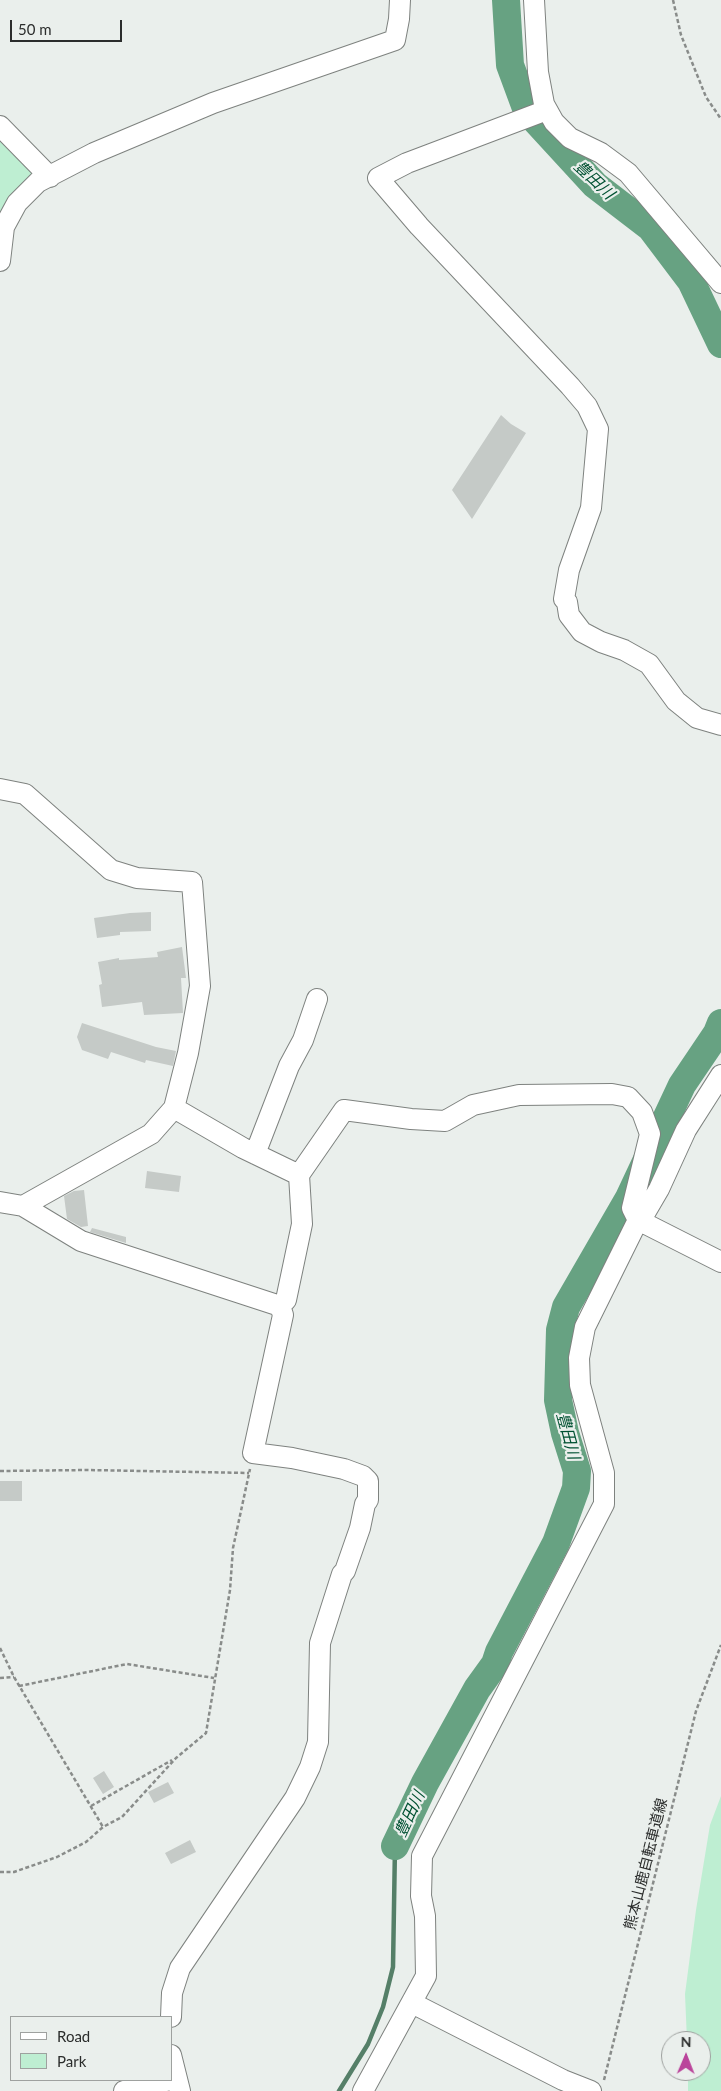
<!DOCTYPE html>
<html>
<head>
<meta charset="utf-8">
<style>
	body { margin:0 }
	#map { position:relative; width:721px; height:2091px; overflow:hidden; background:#eaefec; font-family:Lato,sans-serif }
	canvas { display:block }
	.legend { position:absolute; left:10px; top:2016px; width:162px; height:65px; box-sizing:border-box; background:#eaefec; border:1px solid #9ea19f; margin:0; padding:6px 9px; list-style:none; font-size:15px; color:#2b2d2c }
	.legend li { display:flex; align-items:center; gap:10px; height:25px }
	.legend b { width:25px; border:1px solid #9ea19f }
	.north { position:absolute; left:661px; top:2031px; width:50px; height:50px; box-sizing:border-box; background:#eaefec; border:1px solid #9ea19f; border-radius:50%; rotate:1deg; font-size:14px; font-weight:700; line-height:20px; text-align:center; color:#2b2d2c }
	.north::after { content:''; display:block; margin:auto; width:18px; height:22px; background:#ba449b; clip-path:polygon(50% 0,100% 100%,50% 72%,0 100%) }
	.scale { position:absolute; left:10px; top:20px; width:112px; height:22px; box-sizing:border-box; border:2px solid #2b2d2c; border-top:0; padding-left:6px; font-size:15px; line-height:18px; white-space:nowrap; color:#2b2d2c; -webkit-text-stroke:4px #eaefec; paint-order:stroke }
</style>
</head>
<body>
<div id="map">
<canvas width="721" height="2091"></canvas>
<ul class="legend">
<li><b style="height:6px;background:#fff"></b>Road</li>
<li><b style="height:14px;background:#beeed2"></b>Park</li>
</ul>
<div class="north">N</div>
<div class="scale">50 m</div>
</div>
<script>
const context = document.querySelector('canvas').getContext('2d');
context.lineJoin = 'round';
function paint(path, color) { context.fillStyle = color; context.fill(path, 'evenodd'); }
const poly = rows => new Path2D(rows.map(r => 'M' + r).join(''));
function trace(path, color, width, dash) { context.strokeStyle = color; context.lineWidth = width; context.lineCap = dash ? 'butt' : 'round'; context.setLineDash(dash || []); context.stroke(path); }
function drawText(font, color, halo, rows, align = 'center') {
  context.font = font + ' Lato,"Noto Sans JP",sans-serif'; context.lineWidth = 4.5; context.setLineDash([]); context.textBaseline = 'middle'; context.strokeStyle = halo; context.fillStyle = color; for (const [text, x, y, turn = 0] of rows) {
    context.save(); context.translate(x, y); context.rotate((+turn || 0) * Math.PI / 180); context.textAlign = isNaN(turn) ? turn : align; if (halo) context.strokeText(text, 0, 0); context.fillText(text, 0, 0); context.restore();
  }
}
const green = poly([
	[0,118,38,182,0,240],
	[721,1796,721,2091,688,2091,688,2071,701,2071,701,2041,687,2041,685,1994,696,1910,710,1825]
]);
const stream = poly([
	[339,2091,368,2044,383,2007,393,1967,395,1846]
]);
const river = poly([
	[506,0,510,65,527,111,595,185,651,228,691,281,721,344],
	[395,1846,425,1783,477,1689,495,1664,499,1652,556,1543,576,1488,577,1471,565,1433,558,1400,560,1330,566,1307,629,1198,682,1085,717,1033,721,1023]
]);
const building = poly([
	[501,415,511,424,526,433,472,519,452,490],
	[151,912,151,931,120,932,120,935,97,938,94,918,130,913],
	[182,947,186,978,181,978,183,1013,144,1015,142,1002,102,1007,99,985,102,984,98,962,119,958,119,960,158,957,157,952],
	[82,1023,156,1047,176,1051,173,1066,146,1060,145,1063,111,1052,108,1059,82,1050,77,1037],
	[147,1171,181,1176,179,1192,145,1188],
	[84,1190,88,1226,81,1227,67,1219,64,1196,74,1191],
	[92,1228,126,1237,126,1243,90,1232],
	[0,1481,22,1481,22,1501,0,1501],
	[104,1771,114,1787,103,1794,93,1778],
	[168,1782,174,1793,154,1803,148,1792],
	[190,1840,196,1852,171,1864,165,1853]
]);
const path = poly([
	[673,0,681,35,706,97,721,119],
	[0,1471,88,1470,249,1473],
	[0,1648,14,1677,103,1827],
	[0,1678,14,1677],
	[19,1686,127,1664,214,1678],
	[91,1806,172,1760],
	[0,1872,14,1872,57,1857,86,1842,103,1827,122,1817,176,1758,206,1733,230,1590,233,1548,250,1469],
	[604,2080,696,1711,721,1645]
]);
const minor = poly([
	[534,0,538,72,544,104,554,122,570,138,601,153,628,173,721,283],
	[547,110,407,163,378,178,419,226,570,386,587,406,598,429,591,508,569,570,564,599,567,602,569,615,582,632,601,642,624,650,649,664,676,701,697,718,721,725],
	[0,126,50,177],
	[0,261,4,227,17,203,38,182,94,153,213,103,395,40,399,19,400,0],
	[0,789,25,794,111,870,137,878,192,882,200,986,188,1053,174,1108,151,1134,23,1206],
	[174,1108,243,1148,299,1175],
	[255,1154,289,1066,303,1040,317,999],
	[0,1202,23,1206,81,1241,280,1306],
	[280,1306,286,1300,302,1224,299,1175,344,1110,411,1119,445,1121,473,1105,519,1095,612,1094,628,1097,642,1112,650,1134,632,1208,638,1220,721,1262],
	[412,2003,563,2080,591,2091],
	[171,2017,172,1993,180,1968,295,1798,310,1767,318,1742,320,1643,342,1574,345,1571,360,1528,365,1504,368,1500,368,1481,363,1476,344,1469,292,1458,253,1453,283,1315,280,1306],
	[171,2055,180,2091],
	[124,2091,170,2080],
	[363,2091,426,1976,425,1916,421,1896,422,1856,604,1504,604,1473,580,1385,579,1358,585,1327,638,1220,645,1213,659,1189,686,1130,721,1075]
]);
const streetNames = [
	["熊本山鹿自転車道線",646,1864,-76]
];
const waterNames = [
	["豊田川",594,180,43],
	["豊田川",568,1436,75],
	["豊田川",410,1814,-65]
];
paint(green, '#beeed2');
trace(stream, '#557f68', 4.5);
trace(river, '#67a282', 28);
paint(building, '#c5cac7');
trace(minor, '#7e827f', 22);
trace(path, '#898c8a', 2.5, [4, 2.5]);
trace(minor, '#fff', 20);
drawText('15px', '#2b2d2c', '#eaefec', streetNames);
drawText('italic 16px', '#005132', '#eaefec', waterNames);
</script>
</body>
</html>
